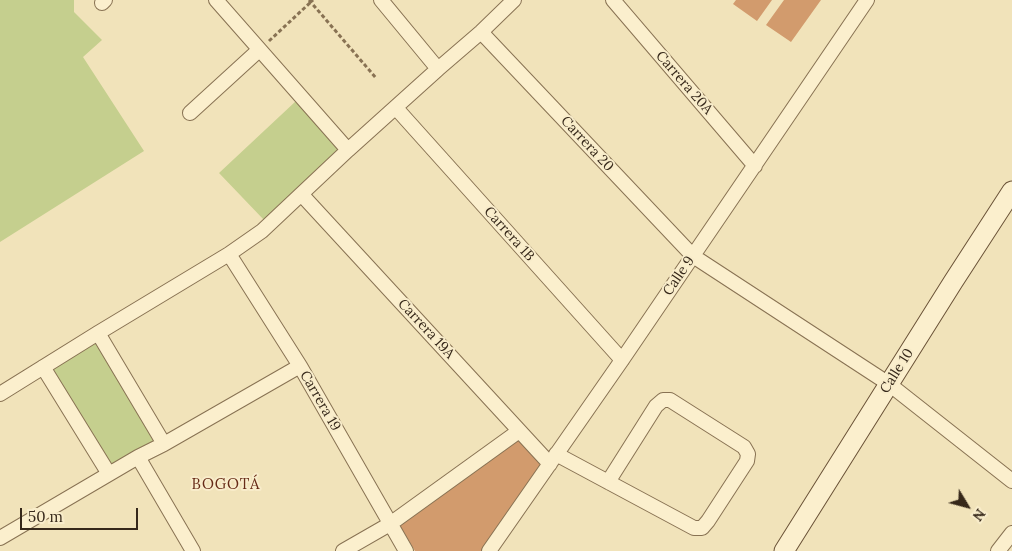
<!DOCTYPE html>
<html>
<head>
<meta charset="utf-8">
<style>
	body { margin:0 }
	#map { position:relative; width:1012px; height:551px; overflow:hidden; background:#f1e3ba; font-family:Lora,serif }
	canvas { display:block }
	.north { position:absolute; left:942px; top:481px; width:50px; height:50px; -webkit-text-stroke:4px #f8ecca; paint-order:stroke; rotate:127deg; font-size:14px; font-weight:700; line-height:20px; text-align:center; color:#36281a }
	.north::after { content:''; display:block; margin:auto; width:18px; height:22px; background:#36281a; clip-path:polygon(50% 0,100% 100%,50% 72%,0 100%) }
	.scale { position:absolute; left:20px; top:508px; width:118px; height:22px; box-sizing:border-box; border:2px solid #36281a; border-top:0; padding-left:6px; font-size:15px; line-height:18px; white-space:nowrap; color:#36281a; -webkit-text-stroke:4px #f8ecca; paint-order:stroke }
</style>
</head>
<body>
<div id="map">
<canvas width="1012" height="551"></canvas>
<div class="north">N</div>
<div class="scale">50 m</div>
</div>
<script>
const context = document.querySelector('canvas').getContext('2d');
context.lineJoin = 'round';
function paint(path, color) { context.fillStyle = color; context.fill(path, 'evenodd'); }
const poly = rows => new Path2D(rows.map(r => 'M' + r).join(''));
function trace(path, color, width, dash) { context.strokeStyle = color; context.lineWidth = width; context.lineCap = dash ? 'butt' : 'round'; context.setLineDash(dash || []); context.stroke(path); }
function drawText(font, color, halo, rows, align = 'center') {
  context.font = font + ' Lora,serif'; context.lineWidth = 4; context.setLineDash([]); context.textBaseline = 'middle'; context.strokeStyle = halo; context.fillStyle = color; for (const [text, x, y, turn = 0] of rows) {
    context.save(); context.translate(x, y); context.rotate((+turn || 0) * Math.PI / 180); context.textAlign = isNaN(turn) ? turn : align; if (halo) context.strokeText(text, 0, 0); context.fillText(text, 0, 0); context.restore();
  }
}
const green = poly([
	[0,0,74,0,74,12,102,40,83,57,144,151,0,242],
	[296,101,339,149,264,220,219,173],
	[96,339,154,442,112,467,51,369]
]);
const building = poly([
	[736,0,772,0,757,21,733,4],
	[784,0,821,0,791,42,766,25],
	[519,436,545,464,515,503,482,551,415,551,400,526,482,466]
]);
const path = poly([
	[309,0,376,78],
	[269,41,313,0]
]);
const street = poly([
	[216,0,348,150],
	[381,0,438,69],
	[613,0,755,166],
	[102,3,105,0],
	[481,32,693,256,889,384,1012,481],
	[396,108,622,360],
	[190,113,259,50],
	[302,195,550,464],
	[229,254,300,366,406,551],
	[98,333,164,444],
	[43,367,109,474],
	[0,394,98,333,229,254,262,231,348,150,438,69,481,32,514,0],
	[556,454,694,528,702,528,708,521,747,461,748,454,744,447,670,400,663,400,656,406,608,482],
	[138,457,193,551],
	[0,538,138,457,164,444,300,366],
	[343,551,390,524,519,431],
	[489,551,622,360,867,0],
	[998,551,1012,533]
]);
const secondary = poly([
	[784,551,953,282,1012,191]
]);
const streetNames = [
	["Carrera 20A",684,83,49],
	["Carrera 20",587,144,47],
	["Carrera 1B",509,234,48],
	["Calle 9",679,276,-56],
	["Carrera 19A",426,329,47],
	["Calle 10",897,371,-58],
	["Carrera 19",320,401,60]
];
const neighbourhoodNames = [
	["BOGOTÁ",226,485]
];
paint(green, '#c5cf8e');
paint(building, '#d29b6d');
trace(street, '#887253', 16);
trace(secondary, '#6a5237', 21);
trace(path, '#887253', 3, [4, 2.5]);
trace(street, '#fbefcd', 14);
trace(secondary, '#fbefcd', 19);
drawText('14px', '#36281a', '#f8ecca', streetNames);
context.letterSpacing = '1px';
drawText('15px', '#662a16', '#f8ecca', neighbourhoodNames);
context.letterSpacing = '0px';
</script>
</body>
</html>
